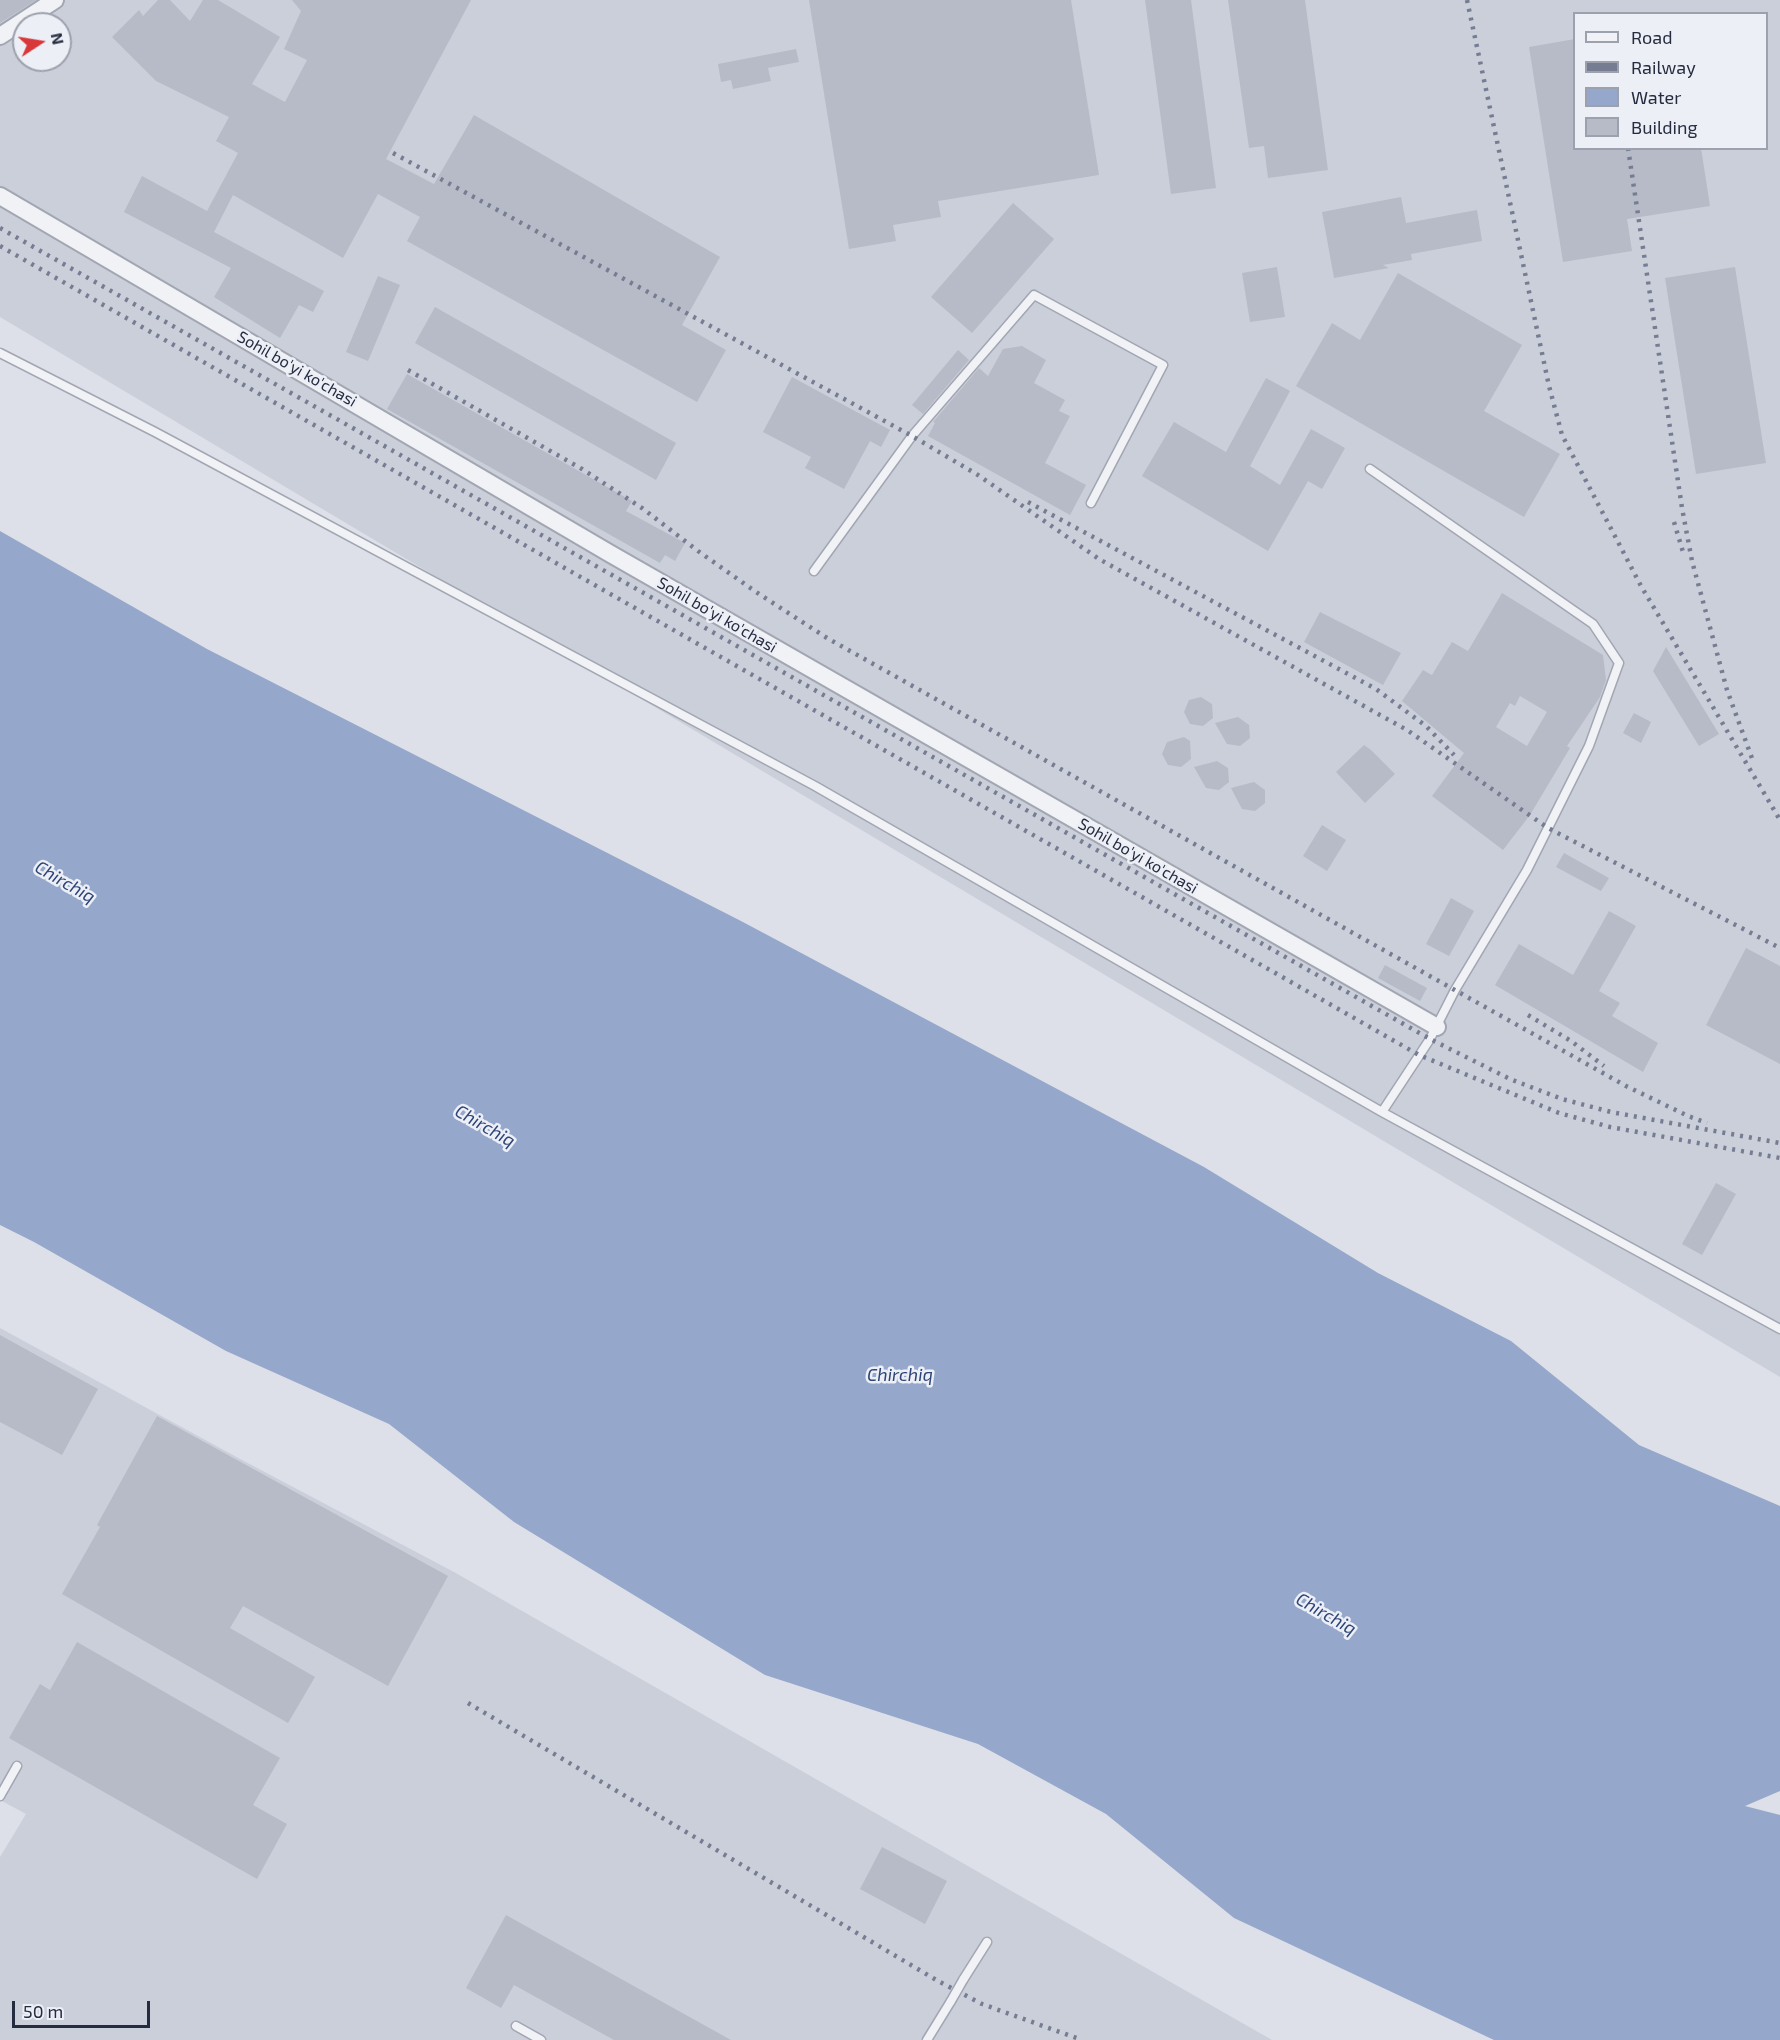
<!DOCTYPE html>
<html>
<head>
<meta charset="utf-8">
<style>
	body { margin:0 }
	#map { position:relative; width:1780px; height:2040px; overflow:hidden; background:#dde0e8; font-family:"Exo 2",sans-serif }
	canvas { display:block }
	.legend { position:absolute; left:1573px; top:12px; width:195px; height:138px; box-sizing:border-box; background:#edeff6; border:2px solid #9da1ad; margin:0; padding:8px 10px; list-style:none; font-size:18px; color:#262c40 }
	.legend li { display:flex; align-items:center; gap:12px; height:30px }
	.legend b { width:30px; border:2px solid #9da1ad }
	.north { position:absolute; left:12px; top:12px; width:60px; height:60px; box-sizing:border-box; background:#edeff6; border:2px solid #9da1ad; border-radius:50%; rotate:78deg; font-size:16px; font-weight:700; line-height:24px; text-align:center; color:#262c40 }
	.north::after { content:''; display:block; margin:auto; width:21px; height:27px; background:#d8383a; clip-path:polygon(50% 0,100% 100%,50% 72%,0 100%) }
	.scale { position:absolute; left:12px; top:2001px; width:138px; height:27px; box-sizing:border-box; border:3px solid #262c40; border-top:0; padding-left:8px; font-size:18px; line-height:21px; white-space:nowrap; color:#262c40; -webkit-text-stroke:4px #edeff6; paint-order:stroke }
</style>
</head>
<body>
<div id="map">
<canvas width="1780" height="2040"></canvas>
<ul class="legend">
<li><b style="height:8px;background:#f0f2f6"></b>Road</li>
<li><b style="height:8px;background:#767d93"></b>Railway</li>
<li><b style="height:16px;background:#95a8cb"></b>Water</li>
<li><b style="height:16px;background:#b7bbc8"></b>Building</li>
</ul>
<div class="north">N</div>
<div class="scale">50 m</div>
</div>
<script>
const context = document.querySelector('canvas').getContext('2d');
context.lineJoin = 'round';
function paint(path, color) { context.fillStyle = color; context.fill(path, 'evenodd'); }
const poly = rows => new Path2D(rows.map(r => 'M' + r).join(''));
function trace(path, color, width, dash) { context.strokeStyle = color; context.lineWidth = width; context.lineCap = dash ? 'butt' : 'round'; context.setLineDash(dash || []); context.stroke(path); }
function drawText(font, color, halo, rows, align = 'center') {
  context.font = font + ' "Exo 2",sans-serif'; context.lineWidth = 5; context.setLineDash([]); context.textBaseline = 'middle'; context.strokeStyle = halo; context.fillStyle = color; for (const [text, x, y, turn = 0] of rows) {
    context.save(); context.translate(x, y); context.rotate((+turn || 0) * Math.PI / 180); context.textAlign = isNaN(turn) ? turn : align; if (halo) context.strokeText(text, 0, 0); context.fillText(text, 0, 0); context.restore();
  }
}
const built = poly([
	[0,0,1780,0,1780,1377,0,317],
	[1574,14,1766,14,1766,148,1574,148],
	[24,24,60,24,60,60,24,60],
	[0,1328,242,1460,454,1572,1272,2040,0,2040,0,1857,26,1814,0,1800]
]);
const water = poly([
	[0,531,207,649,741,921,1204,1167,1378,1273,1511,1341,1639,1445,1780,1506,1780,1791,1745,1806,1780,1815,1780,2040,1494,2040,1234,1918,1106,1814,978,1744,765,1675,514,1522,389,1424,226,1351,34,1242,0,1225]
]);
const building = poly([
	[0,0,36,0,0,23],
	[158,0,170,0,190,21,203,0,218,0,280,37,252,84,285,102,307,60,284,49,301,11,292,0,471,0,386,159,434,184,474,115,720,257,682,325,726,350,697,402,407,241,420,217,378,194,343,258,233,195,214,232,324,291,313,312,299,305,280,338,214,297,231,268,124,212,142,176,207,211,238,153,216,141,229,117,156,81,112,37,139,10,143,16],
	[809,0,1071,0,1099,175,938,201,941,217,893,225,896,241,849,249],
	[1145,0,1191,0,1216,188,1171,194],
	[1228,0,1305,0,1328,170,1268,178,1264,146,1249,148],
	[1575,39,1575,148,1701,148,1710,206,1627,219,1632,251,1563,262,1529,47],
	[796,49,799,62,768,68,771,81,733,89,731,80,721,82,718,64],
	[1401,197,1406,223,1477,210,1482,241,1411,254,1412,260,1383,265,1389,268,1334,278,1322,212],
	[1013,203,1054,239,972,333,931,297],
	[1277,267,1285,317,1250,322,1242,273],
	[1735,267,1766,463,1696,474,1665,278],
	[1398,273,1522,345,1484,411,1560,454,1524,517,1296,386,1332,323,1360,340],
	[378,276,400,285,368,361,346,352],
	[435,307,676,443,656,480,415,343],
	[1022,346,1046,360,1034,383,1065,400,1059,411,1070,416,1045,463,1086,485,1070,515,928,436,935,423,933,422,979,368,988,376,1003,349],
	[958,350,969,360,923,414,912,405],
	[407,374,632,501,626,511,685,543,675,561,665,555,660,563,387,409],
	[792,377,890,430,881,447,870,441,844,489,805,468,811,457,763,432],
	[1266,378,1290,391,1250,466,1280,485,1311,429,1345,448,1322,489,1308,481,1268,551,1142,476,1174,422,1226,452],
	[1502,593,1603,655,1606,680,1600,697,1567,746,1570,748,1530,815,1503,850,1432,796,1464,753,1402,701,1423,670,1432,675,1452,642,1468,651],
	[1520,696,1547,712,1527,746,1496,727,1510,703,1515,706],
	[1320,612,1401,653,1383,685,1304,642],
	[1666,647,1719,734,1699,746,1653,671],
	[1201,697,1212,704,1213,718,1203,726,1190,724,1184,712,1189,700],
	[1634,713,1651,722,1641,743,1623,733],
	[1238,717,1249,725,1250,738,1240,746,1227,744,1215,723],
	[1184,737,1190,741,1191,759,1181,767,1168,765,1162,754,1167,742],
	[1364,745,1371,750,1395,774,1365,803,1336,772],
	[1217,761,1228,768,1229,782,1219,790,1206,788,1194,767],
	[1254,782,1265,790,1265,803,1255,811,1242,809,1231,788],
	[1322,825,1346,840,1327,871,1303,856],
	[1564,853,1609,878,1601,891,1556,867],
	[1451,898,1474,911,1449,956,1426,944],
	[1609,911,1636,926,1599,991,1620,1003,1612,1016,1658,1043,1643,1072,1495,985,1519,944,1573,975],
	[1746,948,1780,966,1780,1064,1706,1025],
	[1385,965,1427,988,1420,1001,1378,978],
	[1716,1183,1736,1194,1702,1255,1682,1244],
	[0,1335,98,1389,62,1455,0,1422],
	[157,1416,448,1576,388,1686,243,1606,230,1628,315,1677,288,1723,62,1594,100,1527,97,1525],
	[77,1642,280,1758,253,1805,287,1824,257,1879,9,1738,40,1684,50,1690],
	[882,1847,947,1881,925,1924,860,1889],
	[506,1915,731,2040,614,2040,514,1985,501,2008,466,1988]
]);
const lane = poly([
	[0,353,155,432,815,786,1382,1112,1780,1329],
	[1370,469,1593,624,1619,663,1589,746,1527,870,1455,990,1430,1039,1382,1112],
	[814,571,912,436,1034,295,1163,365,1091,503],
	[0,1796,17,1766],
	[963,1980,987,1942],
	[516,2026,541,2040],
	[927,2040,951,2001]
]);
const street = poly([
	[0,36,55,0],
	[0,196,609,553,1437,1027]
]);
const rail = poly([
	[1467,0,1549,386,1562,435,1641,586,1780,820],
	[1628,148,1682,508,1692,561,1727,690,1753,761],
	[393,153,912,436,978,475,1099,559,1407,730,1548,828,1780,948],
	[0,228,1430,1039,1510,1079,1562,1099,1611,1112,1780,1143],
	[0,246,1419,1055,1559,1113,1610,1127,1780,1158],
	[408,370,582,469,642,508,698,551,756,592,827,638,1626,1086,1688,1116,1707,1123],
	[1028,502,1376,689,1426,726,1454,755],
	[1674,522,1683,552],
	[1528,1015,1571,1041,1604,1066],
	[468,1703,938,1981,982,2004,1082,2040]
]);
const laneBridge = poly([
	[951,2001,963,1980]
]);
const streetNames = [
	["Sohil bo'yi ko'chasi",297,369,30],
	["Sohil bo'yi ko'chasi",717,615,30],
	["Sohil bo'yi ko'chasi",1138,856,30]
];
const waterNames = [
	["Chirchiq",65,882,30],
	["Chirchiq",485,1126,30],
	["Chirchiq",900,1375],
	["Chirchiq",1326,1614,30]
];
paint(built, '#cbcfda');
paint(water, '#95a8cb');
paint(building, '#b7bbc8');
trace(lane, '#a2a6b2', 11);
trace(street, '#a2a6b2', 20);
trace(lane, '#f0f2f6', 8);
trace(street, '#f0f2f6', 16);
trace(rail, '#767d93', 4.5, [3, 6]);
trace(laneBridge, '#a2a6b2', 11, []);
trace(laneBridge, '#f0f2f6', 8);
drawText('16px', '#262c40', '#edeff6', streetNames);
drawText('italic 18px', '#2d4477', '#edeff6', waterNames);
</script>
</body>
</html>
